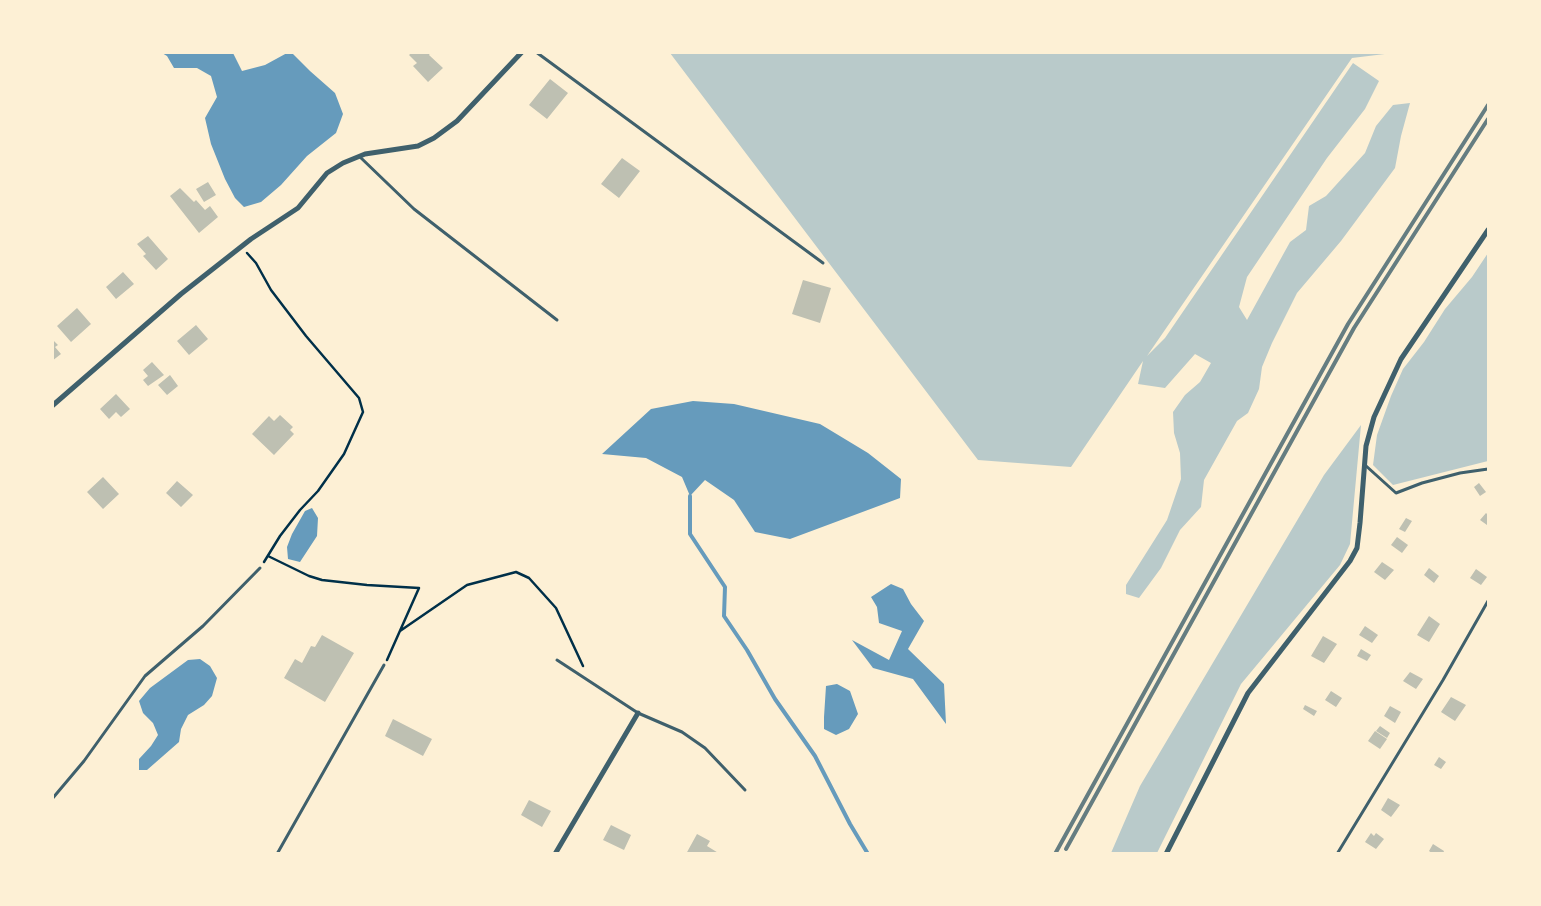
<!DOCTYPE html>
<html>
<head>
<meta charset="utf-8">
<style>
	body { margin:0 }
	#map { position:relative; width:1541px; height:906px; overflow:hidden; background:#fdf0d5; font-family:"Fira Sans",sans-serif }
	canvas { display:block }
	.frame { position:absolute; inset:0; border:54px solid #fdf0d5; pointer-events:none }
</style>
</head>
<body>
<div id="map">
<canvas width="1541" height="906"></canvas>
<div class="frame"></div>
</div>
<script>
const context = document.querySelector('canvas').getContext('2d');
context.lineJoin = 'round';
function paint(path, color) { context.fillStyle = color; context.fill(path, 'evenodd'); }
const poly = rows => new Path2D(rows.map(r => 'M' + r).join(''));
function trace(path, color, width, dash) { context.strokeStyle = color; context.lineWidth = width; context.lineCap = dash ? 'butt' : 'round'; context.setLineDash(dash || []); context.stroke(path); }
const green = poly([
	[670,53,1393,53,1352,58,1147,356,1165,338,1353,63,1379,81,1365,109,1327,158,1247,277,1239,307,1247,320,1290,242,1306,230,1309,206,1326,196,1365,153,1376,126,1393,105,1410,103,1401,136,1395,168,1341,241,1297,293,1272,343,1262,367,1259,389,1248,413,1237,421,1204,480,1201,507,1180,530,1161,568,1139,598,1126,594,1126,585,1167,520,1181,479,1180,453,1174,433,1173,412,1185,395,1200,382,1211,363,1195,354,1165,388,1138,384,1143,361,1071,467,978,460],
	[1488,253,1488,461,1393,485,1373,465,1377,435,1391,396,1403,369,1424,342,1445,309,1472,277],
	[1361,425,1350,544,1340,565,1241,684,1157,853,1111,853,1140,786,1324,475]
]);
const water = poly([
	[162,53,233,53,242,71,265,65,287,53,292,53,310,71,335,93,343,114,336,133,307,156,281,185,261,202,244,207,235,198,225,179,211,144,205,118,217,97,211,76,197,68,174,68,167,56],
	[693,401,734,404,820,424,868,453,901,479,900,498,790,539,755,532,734,500,705,480,690,496,682,477,646,458,602,454,651,409],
	[312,508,318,518,317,536,300,562,288,559,287,547,292,534,305,511],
	[891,584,903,589,911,604,924,621,908,649,944,684,946,724,913,679,873,668,852,640,889,660,902,631,879,623,877,607,871,597],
	[200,659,210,666,217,678,212,696,204,705,188,715,181,729,179,742,147,770,139,770,139,759,151,746,158,735,153,723,143,713,139,701,150,688,188,660],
	[837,684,850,691,858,714,849,729,836,735,824,729,824,717,826,686]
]);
const stream = poly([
	[690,496,690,534,725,587,724,616,747,650,775,699,815,756,850,824,868,854]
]);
const building = poly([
	[412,52,431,52,429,55,443,68,428,82,413,66,417,63,409,55],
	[550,79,568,93,547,119,529,105],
	[622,158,640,171,619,198,601,184],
	[208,182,216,195,204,202,196,189],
	[180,188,194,202,196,200,205,210,210,206,218,217,199,233,170,196],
	[148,236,168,259,156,270,143,256,146,254,137,244],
	[123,272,134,284,116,299,106,287],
	[803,280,831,288,820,323,792,314],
	[77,308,91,324,71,342,57,326],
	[196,325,208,339,189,355,177,341],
	[52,339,58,345,55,347,61,354,52,361],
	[152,362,164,375,148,386,143,380,148,376,143,370],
	[170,375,178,386,167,395,158,385],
	[116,394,130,409,121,417,116,412,109,419,100,409],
	[280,415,293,427,290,430,294,434,274,455,252,434,269,416,274,421],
	[103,477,119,494,103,509,87,492],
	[177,481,193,495,181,507,166,493],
	[1479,483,1486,492,1480,496,1474,487],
	[1486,513,1488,515,1488,523,1487,525,1480,520],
	[1406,518,1412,521,1405,532,1399,529],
	[1397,537,1408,545,1402,553,1391,545],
	[1382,562,1394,570,1385,580,1374,572],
	[1429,568,1439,576,1434,583,1424,575],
	[1476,569,1487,577,1481,585,1470,578],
	[1429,616,1440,624,1429,642,1417,635],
	[1365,626,1378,635,1372,643,1359,635],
	[322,635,354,653,325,702,284,678,295,659,302,663,311,646,315,647],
	[1323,636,1337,644,1324,663,1311,656],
	[1361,649,1371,655,1367,661,1357,656],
	[1410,672,1423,679,1416,689,1403,681],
	[1331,691,1342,698,1336,707,1325,700],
	[1451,697,1466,705,1455,721,1441,712],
	[1305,705,1317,711,1314,716,1303,709],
	[1390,706,1401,712,1395,723,1384,716],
	[393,719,432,739,423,756,385,736],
	[1380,726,1390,733,1387,738,1376,731],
	[1375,731,1387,739,1380,749,1368,741],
	[1439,757,1446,762,1441,769,1434,765],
	[1388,798,1400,805,1391,817,1381,810],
	[529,800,551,811,542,827,521,815],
	[611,825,631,835,624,850,603,840],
	[1371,833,1374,836,1376,833,1384,839,1376,849,1365,842],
	[697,834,710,841,707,846,720,854,686,854],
	[1433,844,1444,851,1443,854,1433,854,1429,851]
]);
const path = poly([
	[926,52,970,52],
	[247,253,256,263,271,290,306,336,359,398,363,412,344,454,318,491,300,510,280,536,264,562],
	[268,556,309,576,322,580,367,585,419,588,387,660],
	[400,631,467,585,516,572,529,578,556,608,583,666]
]);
const service = poly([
	[536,52,823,263],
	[360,157,414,209,557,320],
	[1365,465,1396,493,1422,483,1460,473,1488,469],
	[557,660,638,713,682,732,705,748,745,790],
	[52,799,84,761,145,676,203,626,260,568],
	[277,854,384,665],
	[1337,854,1443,680,1488,601]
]);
const minor = poly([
	[52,406,181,294,251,239,298,208,327,173,343,163,365,154,418,146,434,138,457,121,522,52],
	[555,854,638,713],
	[1166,854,1248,693,1350,561,1357,548,1360,523,1366,446,1374,417,1401,359,1488,230]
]);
const rail = poly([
	[1066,849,1354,328,1488,119],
	[1055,854,1348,324,1488,105]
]);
paint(green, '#b9caca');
paint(water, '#669bbc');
trace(stream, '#669bbc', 4);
paint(building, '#bec0b2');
trace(path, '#003049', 2.5);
trace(service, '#3f606c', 3);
trace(minor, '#3f606c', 5);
trace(rail, '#657d81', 4);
</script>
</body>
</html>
